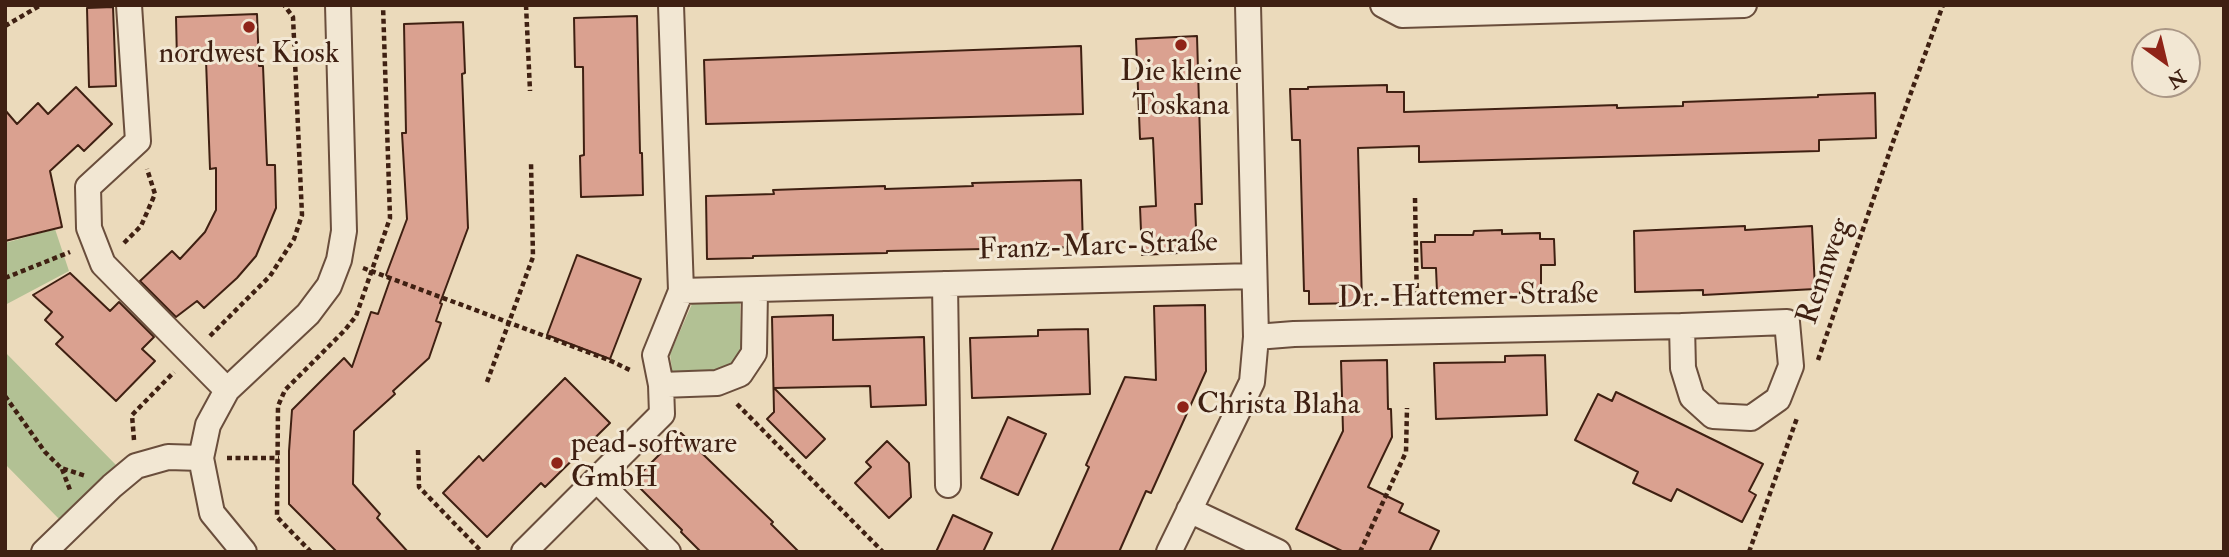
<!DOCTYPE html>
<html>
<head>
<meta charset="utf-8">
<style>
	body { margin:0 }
	#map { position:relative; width:2229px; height:557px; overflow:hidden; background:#ebdabb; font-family:"IM FELL Double Pica",serif }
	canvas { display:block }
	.frame { position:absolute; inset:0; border:7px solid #3f2012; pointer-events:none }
	.north { position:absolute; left:2131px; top:28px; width:70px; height:70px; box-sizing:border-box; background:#f2e7d3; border:2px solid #aa9786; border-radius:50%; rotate:146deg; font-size:19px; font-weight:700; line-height:28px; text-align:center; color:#3f2012 }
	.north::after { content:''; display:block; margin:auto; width:24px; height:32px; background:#8f2418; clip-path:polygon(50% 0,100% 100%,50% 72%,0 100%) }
</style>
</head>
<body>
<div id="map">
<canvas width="2229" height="557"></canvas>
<div class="frame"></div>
<div class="north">N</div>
</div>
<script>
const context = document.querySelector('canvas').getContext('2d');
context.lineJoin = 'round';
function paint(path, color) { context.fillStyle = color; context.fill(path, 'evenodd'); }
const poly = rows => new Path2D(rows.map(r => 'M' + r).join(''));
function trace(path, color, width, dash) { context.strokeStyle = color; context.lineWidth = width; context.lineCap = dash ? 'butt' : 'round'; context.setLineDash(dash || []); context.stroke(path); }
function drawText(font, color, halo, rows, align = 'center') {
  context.font = font + ' "IM FELL Double Pica",serif'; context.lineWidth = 6; context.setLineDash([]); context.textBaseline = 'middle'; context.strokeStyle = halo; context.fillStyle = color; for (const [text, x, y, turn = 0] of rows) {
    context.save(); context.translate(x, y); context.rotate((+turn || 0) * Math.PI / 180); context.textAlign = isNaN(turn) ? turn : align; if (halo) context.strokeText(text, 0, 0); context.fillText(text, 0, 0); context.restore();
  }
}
const green = poly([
	[55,229,69,271,5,305,5,243],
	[740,302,741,353,721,375,673,378,670,354,692,304],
	[5,352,116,465,59,519,5,464]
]);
const building = poly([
	[113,7,116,86,89,87,87,8,113,7],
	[257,14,259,66,263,66,267,165,275,165,276,208,256,256,237,278,204,308,197,301,176,317,140,281,172,251,180,259,205,232,216,210,216,168,210,169,206,60,177,61,176,17,257,14],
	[637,16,640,153,642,153,643,195,581,197,580,156,584,155,583,67,575,67,574,18,637,16],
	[463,22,465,73,462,74,468,228,440,303,442,304,436,321,441,323,429,358,393,391,395,394,354,431,353,484,380,514,377,518,408,552,337,552,289,504,289,451,292,410,344,358,352,367,371,312,378,314,390,280,386,275,407,219,402,133,406,133,404,24,463,22],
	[1197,36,1202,204,1195,204,1197,252,1142,255,1140,207,1156,206,1153,138,1140,139,1136,39,1197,36],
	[1081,46,1083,114,706,124,704,60,1081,46],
	[1387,85,1387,92,1404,92,1404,112,1617,105,1617,108,1683,106,1683,102,1818,97,1818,95,1875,93,1876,138,1819,140,1819,151,1419,162,1419,146,1358,148,1362,303,1309,304,1309,291,1304,291,1300,140,1292,140,1290,89,1308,89,1308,87,1387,85],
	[76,87,112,124,84,151,78,145,50,171,62,227,5,241,5,110,17,124,38,103,48,114,76,87],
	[1081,180,1083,247,887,251,887,253,753,256,753,258,707,259,706,196,774,194,773,190,885,186,885,189,973,186,972,183,1081,180],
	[1745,226,1745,230,1812,226,1815,289,1703,295,1703,290,1635,292,1634,231,1745,226],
	[1502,230,1502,234,1540,233,1540,239,1554,239,1555,265,1541,265,1541,289,1520,290,1520,294,1458,296,1458,292,1437,292,1436,268,1422,268,1421,242,1435,242,1435,235,1473,235,1474,231,1502,230],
	[577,255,641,279,610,359,547,335,577,255],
	[70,273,110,311,119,302,154,337,142,349,155,361,116,401,56,344,63,337,45,320,52,312,33,295,70,273],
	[1205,305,1206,371,1151,493,1146,491,1119,552,1051,552,1089,467,1086,465,1125,377,1156,380,1154,306,1205,305],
	[833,315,833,340,924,337,926,405,871,407,870,386,774,388,825,439,806,458,767,419,774,412,772,317,833,315],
	[1088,329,1090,394,972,398,970,338,1038,336,1038,330,1088,329],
	[1545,355,1547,415,1436,419,1434,363,1505,362,1505,356,1545,355],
	[1387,360,1388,409,1391,409,1392,437,1368,487,1403,504,1399,512,1439,531,1429,552,1344,552,1296,529,1343,431,1341,361,1387,360],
	[565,378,610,423,545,487,541,483,487,537,443,493,479,456,483,461,565,378],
	[1616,392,1763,464,1749,491,1756,495,1742,522,1677,489,1671,501,1633,483,1638,472,1575,440,1598,394,1612,401,1616,392],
	[1008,417,1046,434,1018,495,981,478,1008,417],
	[681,433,773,522,771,524,799,552,701,552,681,532,682,530,633,481,681,433],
	[887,441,909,463,911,497,889,518,855,483,871,467,866,462,887,441],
	[953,515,992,533,983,552,936,552,953,515]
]);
const path = poly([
	[526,5,530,91],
	[5,26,41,5],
	[1415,198,1417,305],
	[124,243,141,226,155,194,147,169],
	[363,268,609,360,632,371],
	[5,278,70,252],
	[210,336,270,276,294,239,302,215,293,17,284,5],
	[1818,360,1893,142,1943,5],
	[487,382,533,257,531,162],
	[5,396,45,452,61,468,86,476],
	[737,404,883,552],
	[134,440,132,415,174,372],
	[418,450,419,487,482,552],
	[227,458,279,458],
	[62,469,70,490],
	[311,552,277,517,278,406,285,390,345,330,356,316,390,218,383,5],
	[1360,552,1406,452,1407,408],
	[1749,552,1797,418]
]);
const minor = poly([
	[129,5,138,141,88,187,89,228,103,264,227,390],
	[1383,5,1402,15,1744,5],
	[945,284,948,485],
	[681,291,1254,276],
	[1256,337,1294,334,1682,326,1787,322,1791,366,1778,399,1751,418,1713,416,1692,397,1683,368,1682,326],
	[661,385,717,383,740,374,754,353,755,290],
	[597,480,668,552],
	[1189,510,1278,552],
	[44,552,112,486,136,466,168,457,201,458],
	[244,552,212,513,201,458,208,425,227,390,308,314,329,286,339,260,344,231,338,5],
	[524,552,662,414,661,385,655,355,681,291,671,5],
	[1169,552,1252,382,1256,337,1248,5]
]);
const markers = [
	[249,27,7,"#8f2418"],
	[1181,45,7,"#8f2418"],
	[1183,407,7,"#8f2418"],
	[557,463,7,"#8f2418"]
];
const poiNames = [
	["nordwest Kiosk",249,56],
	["Die kleine",1181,74],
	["Toskana",1181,108],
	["Christa Blaha",1197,407,"left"],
	["pead-software",571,446,"left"],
	["GmbH",571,480,"left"]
];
const streetNames = [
	["Franz-Marc-Straße",1098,248,-2],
	["Rennweg",1826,272,-71],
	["Dr.-Hattemer-Straße",1468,298,-1]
];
paint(green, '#b2c194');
paint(building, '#daa190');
trace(building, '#3f2012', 2);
trace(minor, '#6a4e3c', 28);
trace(path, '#3f2012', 4.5, [5, 3.5]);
trace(minor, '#f2e7d3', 24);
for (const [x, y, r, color] of markers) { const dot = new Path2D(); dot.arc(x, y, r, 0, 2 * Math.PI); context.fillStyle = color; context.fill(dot); trace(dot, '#f2e7d3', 2.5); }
drawText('30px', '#3f2012', '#f2e7d3', poiNames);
drawText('30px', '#3f2012', '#f2e7d3', streetNames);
</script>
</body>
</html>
